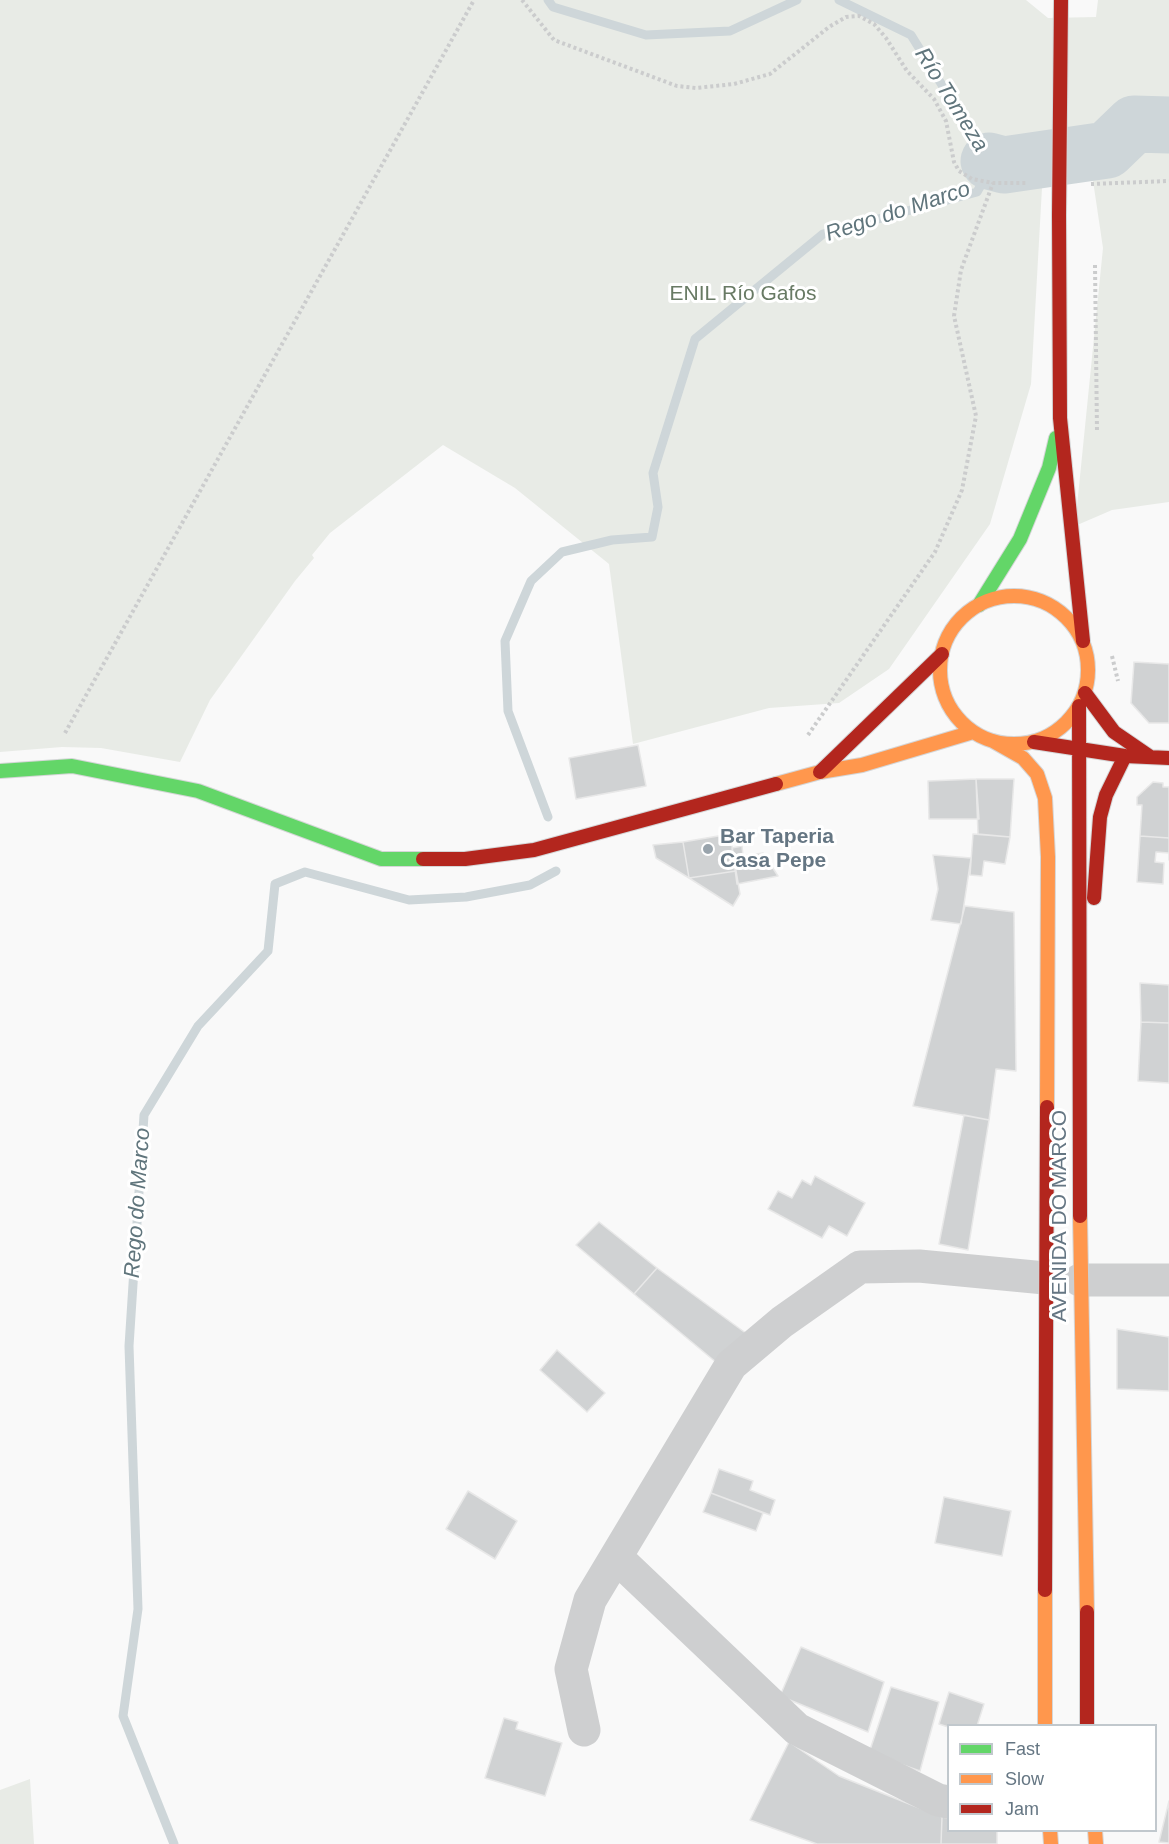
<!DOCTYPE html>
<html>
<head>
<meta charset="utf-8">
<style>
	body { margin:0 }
	#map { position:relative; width:1169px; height:1844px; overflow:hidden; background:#f9f9f9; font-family:Helvetica,sans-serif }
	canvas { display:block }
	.legend { position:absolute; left:947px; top:1724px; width:210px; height:108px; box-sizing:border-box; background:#fff; border:2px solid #c1c8cd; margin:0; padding:8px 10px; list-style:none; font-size:18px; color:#657683 }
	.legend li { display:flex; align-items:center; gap:12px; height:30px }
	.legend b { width:30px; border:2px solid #c1c8cd }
</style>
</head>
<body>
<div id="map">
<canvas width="1169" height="1844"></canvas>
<ul class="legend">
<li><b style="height:8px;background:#63d668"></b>Fast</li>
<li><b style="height:8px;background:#ff974d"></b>Slow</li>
<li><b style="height:8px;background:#b3261e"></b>Jam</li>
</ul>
</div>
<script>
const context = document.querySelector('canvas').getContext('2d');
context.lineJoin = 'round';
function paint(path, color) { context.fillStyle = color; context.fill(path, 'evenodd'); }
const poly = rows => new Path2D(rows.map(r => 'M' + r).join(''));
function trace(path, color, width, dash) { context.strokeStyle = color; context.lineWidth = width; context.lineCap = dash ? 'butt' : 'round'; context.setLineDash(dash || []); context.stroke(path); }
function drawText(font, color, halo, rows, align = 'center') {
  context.font = font + ' Helvetica,sans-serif'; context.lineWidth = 6; context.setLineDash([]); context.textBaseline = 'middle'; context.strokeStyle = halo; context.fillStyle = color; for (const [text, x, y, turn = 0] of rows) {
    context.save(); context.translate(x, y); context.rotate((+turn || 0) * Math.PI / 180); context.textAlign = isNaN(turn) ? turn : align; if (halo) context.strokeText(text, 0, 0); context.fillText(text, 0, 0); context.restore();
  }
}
const green = poly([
	[0,0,1026,0,1048,18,1096,17,1098,0,1169,0,1169,502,1112,510,1075,526,1103,248,1092,174,1043,170,1031,384,990,524,889,669,839,703,769,708,633,744,609,564,515,488,443,445,330,533,312,555,314,558,295,581,210,700,180,762,101,748,62,747,0,752],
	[30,1779,34,1844,0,1844,0,1790]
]);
const stream = poly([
	[548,0,553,7,646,35,730,31,797,0],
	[548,817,508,711,505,641,531,581,562,552,612,540,652,537,658,507,653,473,695,339,823,234,977,192,985,178,989,161,911,35,839,0],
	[174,1844,123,1716,138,1609,129,1346,144,1115,198,1026,268,951,275,884,305,872,409,900,466,897,530,885,556,871]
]);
const river = poly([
	[989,161,1004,165,1107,150,1134,124,1169,125]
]);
const building = poly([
	[1134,662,1169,664,1169,723,1149,723,1131,703,1134,662],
	[638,745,646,786,576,799,569,758,638,745],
	[976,779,979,819,929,819,928,781,976,779],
	[976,779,1014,779,1010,837,978,834,976,779],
	[1153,782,1163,783,1163,787,1169,787,1169,838,1140,836,1142,805,1137,805,1137,797,1153,782],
	[730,834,736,871,689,878,683,842,730,834],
	[973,834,1010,837,1005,864,984,861,982,876,970,875,973,834],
	[1140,836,1169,838,1169,860,1169,853,1156,852,1155,862,1164,863,1163,884,1137,882,1140,836],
	[683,842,689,878,656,858,653,845,683,842],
	[742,846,743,856,763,853,778,876,737,884,732,848,742,846],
	[933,855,971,858,961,924,931,920,938,889,933,855],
	[736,871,740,894,733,906,689,878,736,871],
	[965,906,1014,912,1016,1071,996,1069,989,1120,913,1106,965,906],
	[1140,983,1169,985,1169,1023,1141,1022,1140,983],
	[1141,1022,1169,1023,1169,1083,1138,1081,1141,1022],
	[964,1115,989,1120,968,1250,939,1244,964,1115],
	[815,1176,865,1203,847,1236,829,1226,822,1238,768,1209,778,1191,792,1198,802,1180,811,1185,815,1176],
	[599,1222,657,1268,634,1294,576,1245,599,1222],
	[657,1268,747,1334,723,1368,634,1294,657,1268],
	[1117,1329,1169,1337,1169,1391,1117,1389,1117,1329],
	[557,1350,605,1393,587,1412,540,1370,557,1350],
	[719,1469,753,1481,750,1490,775,1500,770,1515,711,1493,719,1469],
	[468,1491,517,1521,495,1559,446,1529,468,1491],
	[711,1493,763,1513,756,1531,703,1512,711,1493],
	[944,1497,1011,1511,1002,1556,935,1543,944,1497],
	[801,1647,884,1682,868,1732,780,1696,801,1647],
	[891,1687,939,1702,920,1771,869,1753,891,1687],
	[949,1692,984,1704,977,1726,948,1727,939,1724,949,1692],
	[504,1718,518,1722,516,1729,562,1743,545,1796,485,1778,504,1718],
	[789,1742,839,1776,942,1817,941,1844,817,1844,750,1820,789,1742],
	[1169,1801,1169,1843,1159,1842,1169,1801],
	[942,1817,948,1818,948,1830,997,1830,997,1844,941,1844,942,1817]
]);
const path = poly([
	[522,0,554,40,677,86,696,88,734,84,770,74,829,27,846,17,859,16,874,24,886,38,907,71,934,99,946,121,954,162,959,171,972,179,993,183,1027,183],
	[1091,184,1169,181],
	[1095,265,1097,431],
	[1112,656,1118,681],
	[65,733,474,0],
	[808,735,935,552,962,490,976,416,954,316,961,270,993,183]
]);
const street = poly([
	[1080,1280,1169,1280],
	[616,1557,797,1729,938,1800,948,1802],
	[584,1730,571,1669,590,1600,731,1365,782,1322,860,1267,919,1266,1045,1278]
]);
const fast = poly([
	[979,605,1020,539,1049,468,1056,438],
	[0,771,72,766,198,791,381,859,423,859]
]);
const slow = poly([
	'940 670a74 74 0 1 1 148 0a74 74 0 1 1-148 0Z',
	[993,741,1023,758,1037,774,1045,798,1048,857,1047,1107],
	[776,784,820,772,862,765,973,732],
	[1080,1216,1087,1612],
	[1045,1726,1045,1590],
	[1050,1830,1051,1844],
	[1095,1830,1096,1844]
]);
const jam = poly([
	[1059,215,1060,418,1083,641],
	[1085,693,1114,732,1149,756],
	[1079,706,1080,1216],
	[1034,742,1125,756,1169,758],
	[820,772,942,654],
	[423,859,465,859,534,850,776,784],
	[1094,898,1100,817,1106,795,1125,756],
	[1045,1590,1047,1107],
	[1087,1612,1087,1726]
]);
const jamBridge = poly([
	[1059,215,1061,0]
]);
const markers = [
	[708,849,6,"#99a4ac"]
];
const parkNames = [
	["ENIL Río Gafos",743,294]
];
const poiNames = [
	["Bar Taperia",720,837],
	["Casa Pepe",720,861]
];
const streetNames = [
	["AVENIDA DO MARCO",1060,1216,-90]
];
const waterNames = [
	["Río Tomeza",951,100,58],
	["Rego do Marco",898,212,-18],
	["Rego do Marco",138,1203,-86]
];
paint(green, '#e8ebe6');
trace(stream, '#ced6d9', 9);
trace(river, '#ced6d9', 57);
paint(building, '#d0d2d3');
trace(building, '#e8e8e8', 1.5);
trace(fast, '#d5d6d7', 16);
trace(slow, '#d5d6d7', 16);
trace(jam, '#d5d6d7', 16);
trace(path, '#cbcccd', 4, [3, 3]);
trace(street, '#cecfd0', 33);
trace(fast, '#63d668', 14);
trace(slow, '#ff974d', 14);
trace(jam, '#b3261e', 14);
trace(jamBridge, '#d5d6d7', 16, []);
trace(jamBridge, '#b3261e', 14);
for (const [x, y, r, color] of markers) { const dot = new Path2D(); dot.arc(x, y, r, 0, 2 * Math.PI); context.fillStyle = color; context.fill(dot); trace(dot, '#fff', 2); }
drawText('21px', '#687a64', '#fff', parkNames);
drawText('bold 21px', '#657683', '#fff', poiNames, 'left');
drawText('21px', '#657683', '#fff', streetNames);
drawText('italic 22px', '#60757c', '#fff', waterNames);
</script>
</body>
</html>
